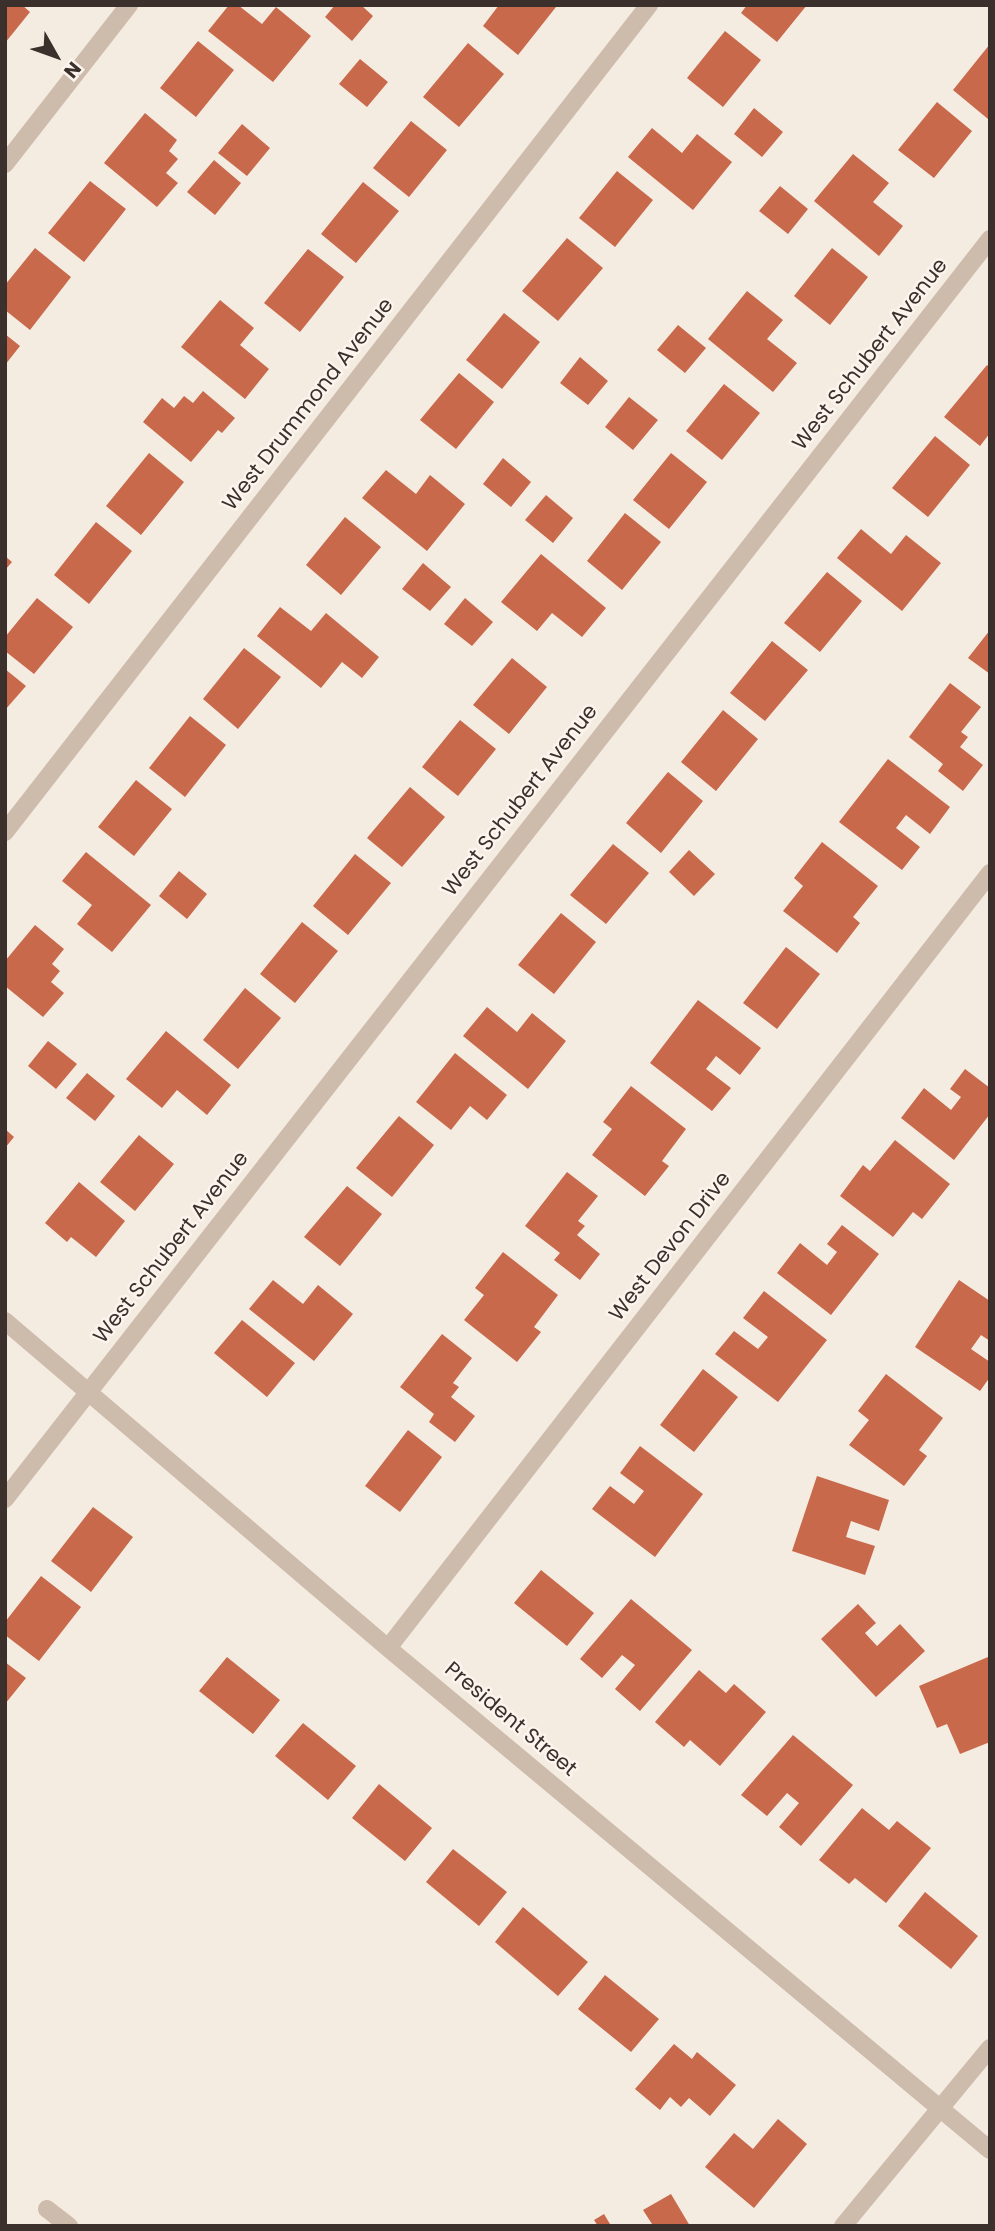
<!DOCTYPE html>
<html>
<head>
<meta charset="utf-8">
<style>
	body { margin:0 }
	#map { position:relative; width:995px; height:2231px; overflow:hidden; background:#f4ebe1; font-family:Poppins,sans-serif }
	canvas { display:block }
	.frame { position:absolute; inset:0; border:7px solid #3b302b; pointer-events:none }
	.north { position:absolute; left:21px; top:21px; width:70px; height:70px; -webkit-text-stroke:5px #fbf5ee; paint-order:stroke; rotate:130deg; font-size:19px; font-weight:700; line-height:28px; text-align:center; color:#3b302b }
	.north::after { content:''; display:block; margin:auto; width:24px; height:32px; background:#3b302b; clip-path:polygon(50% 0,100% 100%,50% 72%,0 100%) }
</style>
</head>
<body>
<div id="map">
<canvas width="995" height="2231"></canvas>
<div class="frame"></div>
<div class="north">N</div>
</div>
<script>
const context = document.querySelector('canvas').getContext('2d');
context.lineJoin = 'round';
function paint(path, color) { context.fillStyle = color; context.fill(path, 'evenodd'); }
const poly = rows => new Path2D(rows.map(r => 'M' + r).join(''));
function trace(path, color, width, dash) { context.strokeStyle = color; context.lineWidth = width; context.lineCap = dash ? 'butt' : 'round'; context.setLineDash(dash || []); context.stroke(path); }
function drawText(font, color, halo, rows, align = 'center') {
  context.font = font + ' Poppins,sans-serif'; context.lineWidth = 5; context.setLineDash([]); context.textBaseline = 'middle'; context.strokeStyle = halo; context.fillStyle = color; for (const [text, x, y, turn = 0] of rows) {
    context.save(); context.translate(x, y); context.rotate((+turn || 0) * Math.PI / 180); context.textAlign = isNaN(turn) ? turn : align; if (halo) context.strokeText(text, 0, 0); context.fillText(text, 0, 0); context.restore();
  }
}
const building = poly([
	[5,5,22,5,30,12,5,43],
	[229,5,238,5,262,24,276,7,311,36,273,82,208,31],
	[335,5,361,5,373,16,352,41,325,17],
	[499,5,554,5,556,7,518,55,483,26],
	[747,5,807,5,777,42,741,13],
	[725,31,761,60,723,107,687,78],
	[198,41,234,70,196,117,160,88],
	[468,43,504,74,459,127,423,97],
	[990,44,990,117,988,119,953,90],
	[360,59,388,82,367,107,339,84],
	[937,102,972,131,934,178,898,150],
	[754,108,783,132,762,157,734,134],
	[145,113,177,140,169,151,178,159,166,173,178,183,157,207,104,163],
	[411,121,447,150,409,197,373,168],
	[242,124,270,148,247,176,218,153],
	[652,128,682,153,697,134,732,162,693,210,628,157],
	[853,154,889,183,873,202,903,226,879,256,814,201],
	[214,160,241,183,215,215,187,192],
	[617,171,653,200,615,247,579,218],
	[90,181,126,209,84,262,48,233],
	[363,182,399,211,356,263,321,234],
	[780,186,808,209,788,234,759,211],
	[567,238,603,268,558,321,522,291],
	[35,248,71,277,30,330,5,310,5,285],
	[832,248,868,277,830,325,794,296],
	[308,249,344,277,300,332,264,303],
	[747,291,783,320,767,339,797,363,773,392,708,339],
	[220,300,254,328,240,345,269,369,245,399,181,347],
	[504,313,540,342,502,389,466,360],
	[678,325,706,348,685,373,657,350],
	[5,334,20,346,5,365],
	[580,357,608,381,588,405,560,383],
	[987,365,990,368,990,433,980,446,944,417],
	[459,373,494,402,456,449,420,420],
	[724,384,760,413,722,460,686,431],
	[203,391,235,418,222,433,218,430,191,462,143,422,162,398,174,408,184,396,193,403],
	[629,397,658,420,633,450,605,427],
	[935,436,970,465,928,517,892,488],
	[149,453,184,482,141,535,106,506],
	[671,453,707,482,669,529,633,500],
	[503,458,531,482,511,507,483,484],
	[386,470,416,494,430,475,465,504,427,551,362,498],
	[546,495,573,518,553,543,525,520],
	[625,513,661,542,622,590,587,561],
	[345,517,381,547,341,595,306,565],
	[96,522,132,551,89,604,54,575],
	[861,529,891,554,906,535,941,563,902,611,837,558],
	[541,554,606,608,582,637,552,613,537,631,501,602],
	[5,556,12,562,5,570],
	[423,563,451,587,430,611,402,589],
	[827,572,862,601,820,652,784,623],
	[37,598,73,627,34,674,5,651,5,637],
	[465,598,493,622,472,646,444,624],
	[280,607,311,631,326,613,379,657,362,678,342,662,321,688,257,636],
	[990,630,990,674,968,658],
	[772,641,808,670,765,721,730,693],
	[244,648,281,677,238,729,203,699],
	[512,658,547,687,509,734,473,705],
	[5,669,26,686,5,710],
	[950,683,981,707,961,732,968,737,960,747,983,765,963,791,938,771,943,764,909,737],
	[723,710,758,739,716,791,681,762],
	[190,716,226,745,185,797,149,768],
	[460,720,496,749,458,796,422,767],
	[888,759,950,807,930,834,906,815,896,828,920,847,902,870,839,822],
	[668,772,703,801,661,853,626,823],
	[136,780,172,809,134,856,98,827],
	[410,787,445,817,402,867,367,838],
	[822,842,878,886,853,917,860,923,837,953,783,911,803,886,794,878],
	[613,844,649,873,606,924,570,895],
	[689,850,715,874,694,896,669,872],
	[86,852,151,905,112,952,77,924,92,905,62,881],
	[355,854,391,883,348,935,313,906],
	[179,871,207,894,187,919,159,896],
	[561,913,596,942,554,994,518,965],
	[302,922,338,951,295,1003,260,974],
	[35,925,64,949,52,964,60,971,51,982,64,993,43,1017,5,986,5,961],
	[786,947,820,974,777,1029,743,1003],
	[245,988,281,1018,238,1069,203,1040],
	[698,1000,761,1048,740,1075,716,1056,706,1069,731,1088,712,1111,650,1063],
	[487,1007,517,1032,532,1013,566,1041,528,1089,463,1036],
	[166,1031,231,1085,207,1115,177,1090,162,1108,126,1079],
	[48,1041,77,1064,56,1089,28,1066],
	[455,1053,507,1095,487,1120,470,1106,451,1130,416,1102],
	[965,1069,990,1088,990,1114,954,1160,901,1118,924,1088,951,1110,961,1097,950,1089],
	[87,1073,115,1096,95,1121,66,1098],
	[631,1086,686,1129,662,1161,669,1166,645,1196,592,1155,612,1129,603,1122],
	[399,1116,434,1145,392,1197,356,1168],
	[5,1129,14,1137,5,1148],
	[139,1135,174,1164,135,1211,100,1182],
	[895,1140,950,1184,922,1219,913,1212,893,1237,840,1196,863,1165,870,1171],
	[567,1172,598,1196,578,1221,585,1226,577,1235,600,1254,580,1280,554,1260,560,1253,525,1226],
	[79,1182,125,1221,96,1257,71,1237,67,1242,45,1223],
	[347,1186,382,1214,340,1266,304,1237],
	[842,1225,879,1254,831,1315,777,1273,800,1243,827,1265,837,1252,827,1244],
	[503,1252,558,1295,534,1327,541,1332,517,1362,464,1320,484,1295,475,1288],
	[273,1280,303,1304,318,1285,353,1314,314,1361,249,1309],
	[959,1280,990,1301,990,1341,981,1335,971,1349,990,1362,990,1377,980,1391,915,1347],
	[764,1291,827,1340,778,1402,715,1354,734,1331,758,1349,768,1337,743,1318],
	[242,1320,295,1363,267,1397,214,1353],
	[442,1334,472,1358,453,1383,459,1387,451,1397,475,1416,455,1442,429,1422,434,1414,400,1387],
	[703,1369,738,1397,694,1452,660,1425],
	[886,1374,943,1418,919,1450,927,1456,904,1486,849,1445,869,1420,858,1411],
	[408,1430,442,1457,400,1512,365,1486],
	[640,1446,703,1494,655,1557,592,1509,610,1486,634,1504,644,1491,620,1473],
	[817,1476,889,1500,879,1531,851,1521,846,1537,875,1546,865,1575,792,1551],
	[93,1507,133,1537,91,1592,51,1561],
	[541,1570,594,1613,567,1646,514,1603],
	[41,1576,81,1607,39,1661,5,1635,5,1622],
	[631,1599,692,1650,640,1711,615,1689,635,1665,622,1655,602,1678,580,1659],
	[858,1604,876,1623,865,1633,877,1646,900,1624,925,1651,876,1697,821,1639],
	[227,1657,280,1700,253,1734,199,1691],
	[988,1657,990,1742,960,1754,947,1724,937,1728,919,1686],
	[5,1662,26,1678,5,1704],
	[699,1670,726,1693,734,1684,766,1712,720,1766,690,1740,684,1747,655,1722],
	[303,1723,356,1766,328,1800,275,1756],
	[793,1735,853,1785,801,1846,779,1827,799,1803,787,1793,767,1816,741,1795],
	[379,1784,432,1828,405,1861,352,1818],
	[862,1808,889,1830,897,1821,931,1848,886,1903,855,1878,849,1884,819,1860],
	[453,1849,507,1892,479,1926,426,1882],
	[925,1892,978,1936,951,1969,898,1926],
	[523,1907,588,1962,558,1996,495,1942],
	[605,1975,659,2019,631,2052,578,2009],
	[674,2044,692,2059,697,2052,736,2085,710,2116,689,2098,681,2107,670,2097,660,2110,635,2089],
	[778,2119,807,2144,754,2208,705,2167,734,2133,753,2149],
	[671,2194,690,2226,649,2226,652,2224,643,2210],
	[604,2214,610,2224,598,2226,594,2220]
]);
const service = poly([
	[47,2209,69,2226]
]);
const minor = poly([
	[5,164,129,5],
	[5,832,649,5],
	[5,1321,388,1648,990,2150],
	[5,1499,990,239],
	[388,1648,990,873],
	[843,2226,990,2048]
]);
const streetNames = [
	["West Schubert Avenue",871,355,-52],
	["West Drummond Avenue",309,405,-52],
	["West Schubert Avenue",521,801,-52],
	["West Devon Drive",671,1247,-52],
	["West Schubert Avenue",172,1248,-52],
	["President Street",510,1720,40]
];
paint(building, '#c8694b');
trace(service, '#cdbbac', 18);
trace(minor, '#cdbbac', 18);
drawText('21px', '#3b302b', '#fbf5ee', streetNames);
</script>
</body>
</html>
